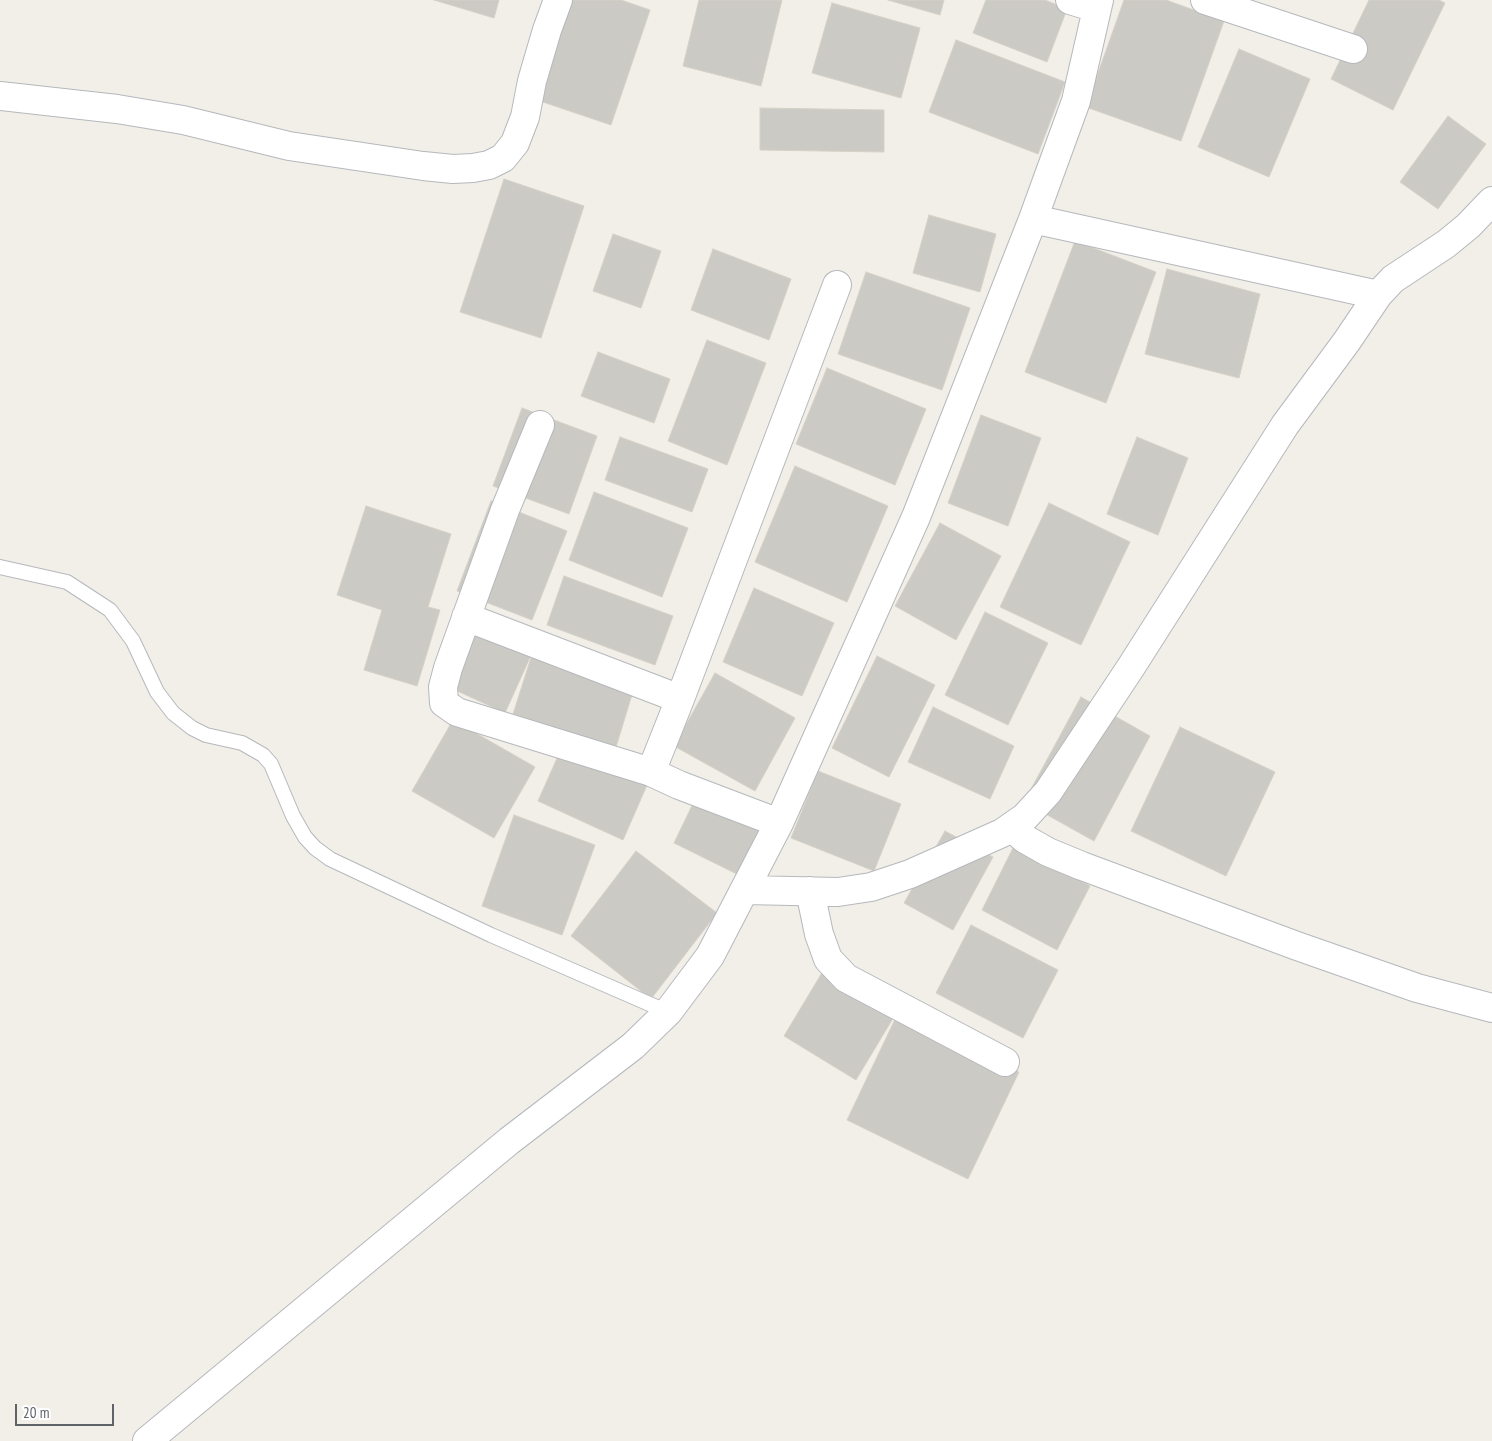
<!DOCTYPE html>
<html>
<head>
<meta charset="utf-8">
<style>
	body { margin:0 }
	#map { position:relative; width:1492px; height:1441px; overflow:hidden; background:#f1efe8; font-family:"PT Sans Narrow",sans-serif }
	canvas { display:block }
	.scale { position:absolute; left:15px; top:1404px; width:99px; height:22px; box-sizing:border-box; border:2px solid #5f6368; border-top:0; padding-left:6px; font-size:15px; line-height:18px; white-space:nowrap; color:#5f6368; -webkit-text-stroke:4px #fff; paint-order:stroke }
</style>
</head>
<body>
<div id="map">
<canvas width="1492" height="1441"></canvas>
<div class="scale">20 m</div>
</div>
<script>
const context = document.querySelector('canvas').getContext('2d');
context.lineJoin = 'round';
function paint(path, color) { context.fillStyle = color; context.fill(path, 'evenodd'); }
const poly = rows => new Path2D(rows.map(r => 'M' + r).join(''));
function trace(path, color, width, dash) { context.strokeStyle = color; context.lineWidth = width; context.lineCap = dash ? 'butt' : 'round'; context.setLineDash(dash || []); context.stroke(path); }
const building = poly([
	[434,0,499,0,494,18,434,0],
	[568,0,621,0,650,10,611,125,534,99,568,0],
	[699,0,782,0,761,86,683,66,699,0],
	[888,0,944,0,940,15,888,0],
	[986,0,1045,0,1067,9,1047,62,973,33,986,0],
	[1124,0,1166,0,1224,21,1181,141,1086,107,1124,0],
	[1369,0,1439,0,1445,3,1393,110,1331,79,1369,0],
	[832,3,920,28,901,98,812,73,832,3],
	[956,40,1065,82,1038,154,929,112,956,40],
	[1239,49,1310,79,1269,177,1198,147,1239,49],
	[760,108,884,110,884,152,760,150,760,108],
	[1448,116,1486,144,1438,209,1400,182,1448,116],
	[504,179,584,206,541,338,460,312,504,179],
	[929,215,996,234,980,292,913,273,929,215],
	[613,234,661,251,641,308,593,291,613,234],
	[1075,241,1156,272,1106,403,1025,372,1075,241],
	[713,249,791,279,769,340,691,310,713,249],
	[1167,269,1260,294,1239,378,1145,354,1167,269],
	[866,272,970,308,942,390,838,354,866,272],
	[707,340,766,363,727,465,668,441,707,340],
	[598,352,670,379,654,423,581,396,598,352],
	[827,368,926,409,895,485,796,444,827,368],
	[522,408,597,436,569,514,493,486,522,408],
	[981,415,1041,438,1008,526,948,503,981,415],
	[620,437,708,469,692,512,605,480,620,437],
	[1137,437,1188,458,1158,535,1107,514,1137,437],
	[795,466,888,506,847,602,755,562,795,466],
	[594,492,688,528,662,597,569,560,594,492],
	[491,501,567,531,532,620,457,591,491,501],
	[1049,503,1130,542,1081,645,1000,607,1049,503],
	[366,506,451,534,428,607,440,610,417,686,364,670,382,610,337,595,366,506],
	[940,523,1001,556,956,640,895,606,940,523],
	[564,576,673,616,655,665,547,625,564,576],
	[754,588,834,623,802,696,723,662,754,588],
	[985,612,1048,643,1008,725,945,695,985,612],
	[466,620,533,651,505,713,438,682,466,620],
	[536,642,638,675,616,747,513,714,536,642],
	[877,656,935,685,889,777,832,748,877,656],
	[715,673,795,718,755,791,674,746,715,673],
	[1081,697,1150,736,1094,841,1024,802,1081,697],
	[933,707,1014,746,990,799,908,762,933,707],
	[453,720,535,767,494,838,412,791,453,720],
	[1180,727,1275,772,1226,876,1131,831,1180,727],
	[566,738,651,776,623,840,538,801,566,738],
	[818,771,901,804,874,871,791,838,818,771],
	[700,789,776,826,749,880,674,843,700,789],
	[514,815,595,845,562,935,482,906,514,815],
	[945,831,993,857,953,930,904,903,945,831],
	[1014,846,1090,886,1057,950,982,910,1014,846],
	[636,851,717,913,651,999,571,936,636,851],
	[971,925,1058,970,1023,1038,936,993,971,925],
	[829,961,901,1005,856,1080,784,1036,829,961],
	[898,1013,1019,1072,968,1179,847,1120,898,1013]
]);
const lane = poly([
	[0,567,67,582,110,610,133,641,157,692,173,713,192,728,206,735,242,743,263,755,271,764,293,816,305,837,315,848,330,859,491,935,668,1012]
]);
const street = poly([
	[1070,0,1096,8],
	[1205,0,1353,49],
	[0,96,117,109,183,120,289,146,423,166,453,169,473,168,489,165,503,158,515,143,525,117,532,81,547,30,558,0],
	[1033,219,1378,295],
	[540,425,505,510,448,668,443,687,444,703,457,712,651,772,679,785,779,823],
	[466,617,680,699],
	[651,772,680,699,837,285],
	[1011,827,1025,839,1048,852,1082,866,1297,946,1417,988,1492,1008],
	[745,890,838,892,871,887,910,874,1002,833,1025,817,1048,792,1131,667,1285,425,1347,341,1378,295,1393,279,1446,244,1468,226,1492,201],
	[810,891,819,934,828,959,846,978,1005,1062],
	[147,1441,509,1141,633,1046,668,1012,710,956,779,823,916,517,1033,219,1076,101,1099,0]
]);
paint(building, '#cccac5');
trace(building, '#d6d1c6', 1);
trace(lane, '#b5b8bc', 16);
trace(street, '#b5b8bc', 30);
trace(lane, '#fff', 14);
trace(street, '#fff', 28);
</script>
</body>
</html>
